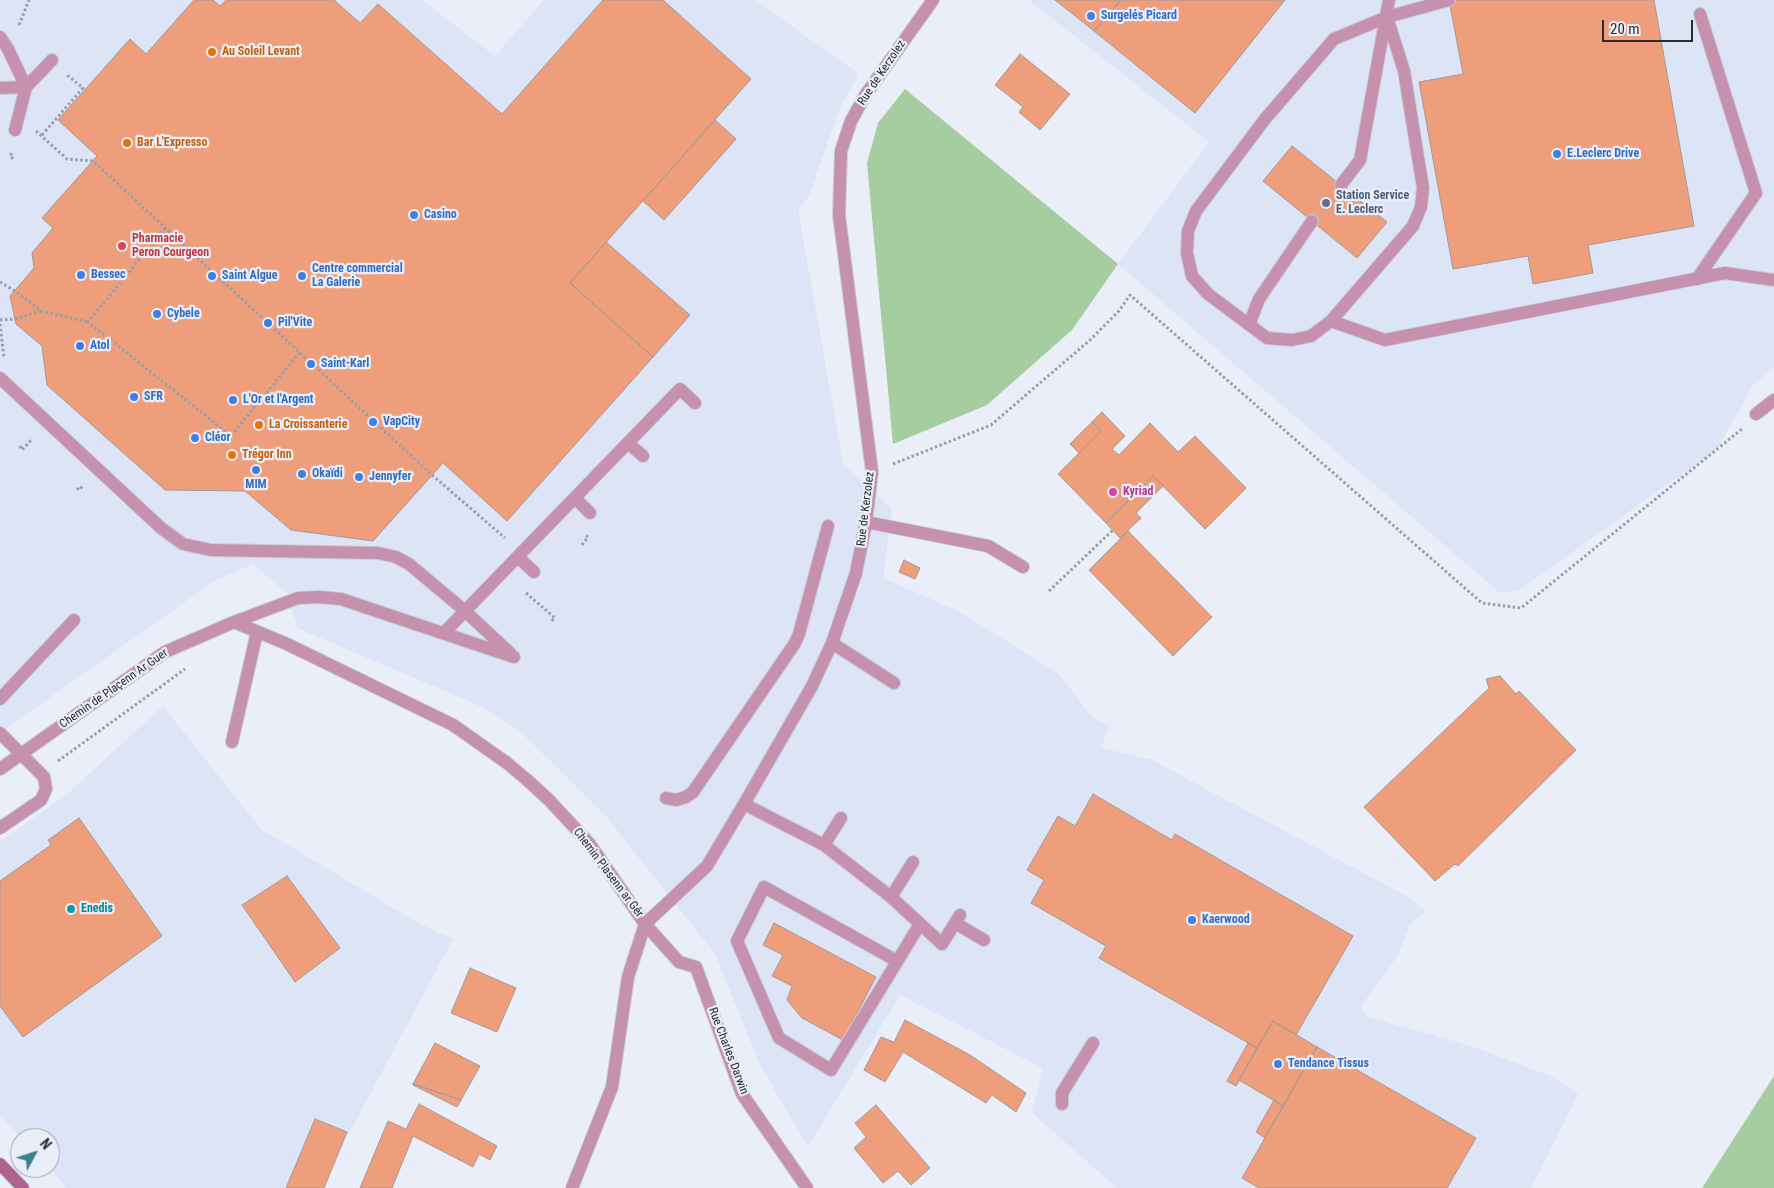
<!DOCTYPE html>
<html>
<head>
<meta charset="utf-8">
<style>
	body { margin:0 }
	#map { position:relative; width:1774px; height:1188px; overflow:hidden; background:#eaeef9; font-family:"Roboto Condensed",sans-serif }
	canvas { display:block }
	.north { position:absolute; left:10px; top:1128px; width:50px; height:50px; box-sizing:border-box; background:#eaeef9; border:1px solid #9da0a9; border-radius:50%; rotate:50deg; font-size:14px; font-weight:700; line-height:20px; text-align:center; color:#2a2c30 }
	.north::after { content:''; display:block; margin:auto; width:18px; height:22px; background:#3b828c; clip-path:polygon(50% 0,100% 100%,50% 72%,0 100%) }
	.scale { position:absolute; left:1602px; top:20px; width:91px; height:22px; box-sizing:border-box; border:2px solid #2a2c30; border-top:0; padding-left:6px; font-size:15px; line-height:18px; white-space:nowrap; color:#2a2c30; -webkit-text-stroke:4px #eaeef9; paint-order:stroke }
</style>
</head>
<body>
<div id="map">
<canvas width="1774" height="1188"></canvas>
<div class="north">N</div>
<div class="scale">20 m</div>
</div>
<script>
const context = document.querySelector('canvas').getContext('2d');
context.lineJoin = 'round';
function paint(path, color) { context.fillStyle = color; context.fill(path, 'evenodd'); }
const poly = rows => new Path2D(rows.map(r => 'M' + r).join(''));
function trace(path, color, width, dash) { context.strokeStyle = color; context.lineWidth = width; context.lineCap = dash ? 'butt' : 'round'; context.setLineDash(dash || []); context.stroke(path); }
function drawText(font, color, halo, rows, align = 'center') {
  context.font = font + ' "Roboto Condensed",sans-serif'; context.lineWidth = 4.5; context.setLineDash([]); context.textBaseline = 'middle'; context.strokeStyle = halo; context.fillStyle = color; for (const [text, x, y, turn = 0] of rows) {
    context.save(); context.translate(x, y); context.rotate((+turn || 0) * Math.PI / 180); context.textAlign = isNaN(turn) ? turn : align; if (halo) context.strokeText(text, 0, 0); context.fillText(text, 0, 0); context.restore();
  }
}
const built = poly([
	[0,0,422,0,495,56,544,0,755,0,859,74,839,110,809,196,798,210,843,463,892,509,883,578,960,612,1059,674,1092,717,1109,726,1101,748,1150,759,1410,898,1426,912,1409,925,1399,954,1361,1006,1368,1017,1468,1045,1551,1076,1578,1094,1531,1188,1117,1188,1032,1113,1043,1068,900,995,808,1147,760,1065,715,954,605,815,521,732,487,709,297,628,288,594,253,564,213,582,0,733],
	[1029,0,1774,0,1774,367,1753,385,1717,449,1518,591,1499,592,1118,264,1209,142],
	[163,706,261,829,418,923,453,939,320,1188,67,1188,49,1168,50,1168,50,1138,21,1138,0,1116,0,842,67,794]
]);
const green = poly([
	[905,89,1118,264,1072,330,987,405,893,444,867,163,878,123],
	[1774,1076,1774,1188,1702,1188]
]);
const building = poly([
	[194,0,213,0,220,6,226,0,334,0,360,23,378,4,502,114,603,0,663,0,751,79,570,283,653,357,507,521,443,463,373,541,291,530,245,491,165,490,47,385,42,346,16,324,10,296,34,268,32,253,53,228,42,218,97,156,58,120,130,39,146,54,194,0],
	[1055,0,1121,0,1094,31,1055,0],
	[1121,0,1285,0,1195,113,1094,31,1121,0],
	[1449,0,1654,0,1694,226,1588,245,1593,273,1533,284,1528,256,1453,269,1419,82,1463,74,1449,0],
	[1020,54,1070,94,1040,130,1019,112,1023,107,995,85,1020,54],
	[715,120,736,139,664,220,643,201,715,120],
	[1292,146,1387,222,1357,258,1263,181,1292,146],
	[606,242,690,315,653,357,570,283,606,242],
	[1102,412,1125,436,1112,449,1119,455,1150,423,1178,452,1195,436,1246,488,1205,529,1153,476,1106,523,1058,474,1101,431,1092,422,1102,412],
	[1092,422,1101,431,1079,453,1070,444,1092,422],
	[1153,476,1163,486,1136,513,1141,518,1120,538,1106,523,1153,476],
	[1128,531,1212,617,1173,656,1089,570,1128,531],
	[904,560,920,568,915,579,899,572,904,560],
	[1500,676,1516,694,1519,691,1576,750,1458,866,1455,864,1435,881,1364,807,1489,688,1486,679,1500,676],
	[1093,794,1172,840,1175,834,1353,936,1296,1035,1273,1021,1257,1048,1099,958,1106,946,1031,903,1044,880,1027,870,1058,816,1075,826,1093,794],
	[79,818,162,936,23,1037,0,1006,0,881,51,845,48,840,79,818],
	[287,876,340,948,295,982,242,905,287,876],
	[774,923,876,977,843,1040,802,1018,787,1000,792,986,772,976,783,955,763,945,774,923],
	[470,968,516,988,497,1032,451,1013,470,968],
	[905,1020,970,1055,1026,1093,1016,1112,992,1095,986,1103,903,1052,885,1082,864,1070,881,1037,894,1042,905,1020],
	[1273,1021,1317,1047,1283,1106,1239,1080,1273,1021],
	[435,1043,480,1066,461,1100,413,1084,435,1043],
	[1248,1043,1257,1048,1236,1086,1227,1081,1248,1043],
	[1317,1047,1476,1138,1447,1188,1259,1188,1242,1178,1317,1047],
	[413,1084,461,1100,457,1107,413,1085,413,1084],
	[1274,1100,1283,1106,1265,1138,1256,1132,1274,1100],
	[419,1104,497,1146,490,1160,479,1154,473,1167,413,1136,392,1188,360,1188,388,1121,406,1129,419,1104],
	[876,1105,930,1168,911,1185,898,1171,883,1183,854,1148,866,1137,855,1123,876,1105],
	[315,1119,347,1132,324,1188,286,1188,315,1119]
]);
const path = poly([
	[19,25,29,0],
	[36,131,67,159,93,161,432,475,505,538],
	[42,135,83,88,67,75],
	[13,159,10,155,14,152],
	[165,228,88,322,231,436,300,352],
	[0,282,15,291,41,311,88,322],
	[0,320,15,319,41,311],
	[0,324,4,358],
	[20,446,22,450,31,440,30,438],
	[893,464,991,425,1090,340,1118,312,1130,295,1482,603,1521,608,1742,429],
	[77,488,79,490,84,485],
	[582,545,588,537,585,535],
	[1049,591,1113,530],
	[526,593,555,618,550,622],
	[58,761,185,669]
]);
const lane = poly([
	[1387,17,1404,71,1423,188,1421,207,1413,226,1331,321,1311,336,1292,340,1267,338,1208,294,1192,276,1187,253,1188,231,1196,211,1265,119,1334,39,1387,17,1449,0],
	[0,37,8,49,26,87],
	[0,88,26,87],
	[15,130,26,87,52,60],
	[1341,185,1360,160,1389,0],
	[1697,279,1756,193,1700,14],
	[1331,321,1385,340,1725,273,1774,280],
	[1249,325,1259,299,1312,221],
	[0,378,161,528,183,544,211,550,378,553,396,557,409,564,465,611,444,633],
	[1756,414,1774,400],
	[628,443,643,456],
	[575,498,590,513],
	[866,522,988,546,1023,567],
	[518,557,534,572],
	[234,622,287,644,453,725,507,763,526,779,549,800,589,843,645,924,707,866,744,804,812,686,832,643,856,573,866,522,872,472,839,215,841,151,851,121,866,94,933,0],
	[832,643,894,683],
	[510,653,465,611,680,389,695,403],
	[0,699,74,620],
	[0,733,44,777,46,789,41,800,0,828],
	[232,742,257,632],
	[0,769,165,652,234,622,298,598,319,597,341,599,514,657],
	[666,798,676,800,686,797,693,792,795,643,799,634,828,526],
	[744,804,824,845,891,897,942,944,960,915],
	[824,845,841,818],
	[891,897,913,862],
	[955,923,984,940],
	[897,961,764,887,737,941,779,1038,831,1070,920,924],
	[1062,1104,1062,1093,1093,1043]
]);
const street = poly([
	[645,924,679,962,696,967,742,1094,807,1188],
	[572,1188,612,1087,628,977,645,924]
]);
const secondary = poly([
	[0,1164,23,1188]
]);
const markers = [
	[1091,16,5,"#3f7fe0"],
	[212,52,5,"#e8710a"],
	[127,143,5,"#e8710a"],
	[1557,154,5,"#3f7fe0"],
	[1326,203,5,"#5c6f8a"],
	[414,215,5,"#3f7fe0"],
	[122,246,5,"#e0444e"],
	[81,275,5,"#3f7fe0"],
	[212,276,5,"#3f7fe0"],
	[302,276,5,"#3f7fe0"],
	[157,314,5,"#3f7fe0"],
	[268,323,5,"#3f7fe0"],
	[80,346,5,"#3f7fe0"],
	[311,364,5,"#3f7fe0"],
	[134,397,5,"#3f7fe0"],
	[233,400,5,"#3f7fe0"],
	[373,422,5,"#3f7fe0"],
	[259,425,5,"#e8710a"],
	[195,438,5,"#3f7fe0"],
	[232,455,5,"#e8710a"],
	[256,470,5,"#3f7fe0"],
	[302,474,5,"#3f7fe0"],
	[359,477,5,"#3f7fe0"],
	[1113,492,5,"#d1479c"],
	[71,909,5,"#0f9aa8"],
	[1192,920,5,"#3f7fe0"],
	[1278,1064,5,"#3f7fe0"]
];
const shopNames = [
	["Surgelés Picard",1101,16],
	["E.Leclerc Drive",1567,154],
	["Casino",424,215],
	["Centre commercial",312,269],
	["La Galerie",312,283],
	["Bessec",91,275],
	["Saint Algue",222,276],
	["Cybele",167,314],
	["Pil'Vite",278,323],
	["Atol",90,346],
	["Saint-Karl",321,364],
	["SFR",144,397],
	["L'Or et l'Argent",243,400],
	["VapCity",383,422],
	["Cléor",205,438],
	["Okaïdi",312,474],
	["Jennyfer",369,477],
	["MIM",256,485,"center"],
	["Kaerwood",1202,920],
	["Tendance Tissus",1288,1064]
];
const foodNames = [
	["Au Soleil Levant",222,52],
	["Bar L'Expresso",137,143],
	["La Croissanterie",269,425],
	["Trégor Inn",242,455]
];
const streetNames = [
	["Rue de Kerzolez",882,73,-56],
	["Rue de Kerzolez",866,509,-83],
	["Chemin de Plaçenn Ar Guer",114,689,-35],
	["Chemin Plasenn ar Gêr",608,873,53],
	["Rue Charles Darwin",728,1051,69]
];
const serviceNames = [
	["Station Service",1336,196],
	["E. Leclerc",1336,210]
];
const healthNames = [
	["Pharmacie",132,239],
	["Peron Courgeon",132,253]
];
const hotelNames = [
	["Kyriad",1123,492]
];
const cultureNames = [
	["Enedis",81,909]
];
paint(built, '#dde4f6');
paint(green, '#a6cd9f');
paint(building, '#ee9e7b');
trace(building, '#a59995', 1);
trace(lane, '#c7cbd5', 14);
trace(street, '#c7cbd5', 14);
trace(secondary, '#c7cbd5', 14);
trace(path, '#9b9ea6', 3, [2.5, 2.5]);
trace(lane, '#c690af', 12);
trace(street, '#c690af', 12);
trace(secondary, '#ae6290', 12);
for (const [x, y, r, color] of markers) { const dot = new Path2D(); dot.arc(x, y, r, 0, 2 * Math.PI); context.fillStyle = color; context.fill(dot); trace(dot, '#eaeef9', 2); }
drawText('bold 12px', '#366cbe', '#eaeef9', shopNames, 'left');
drawText('bold 12px', '#c56008', '#eaeef9', foodNames, 'left');
drawText('12px', '#2a2c30', '#eaeef9', streetNames);
drawText('bold 12px', '#4e5e75', '#eaeef9', serviceNames, 'left');
drawText('bold 12px', '#be3a42', '#eaeef9', healthNames, 'left');
drawText('bold 12px', '#b23c85', '#eaeef9', hotelNames, 'left');
drawText('bold 12px', '#0d838f', '#eaeef9', cultureNames, 'left');
</script>
</body>
</html>
